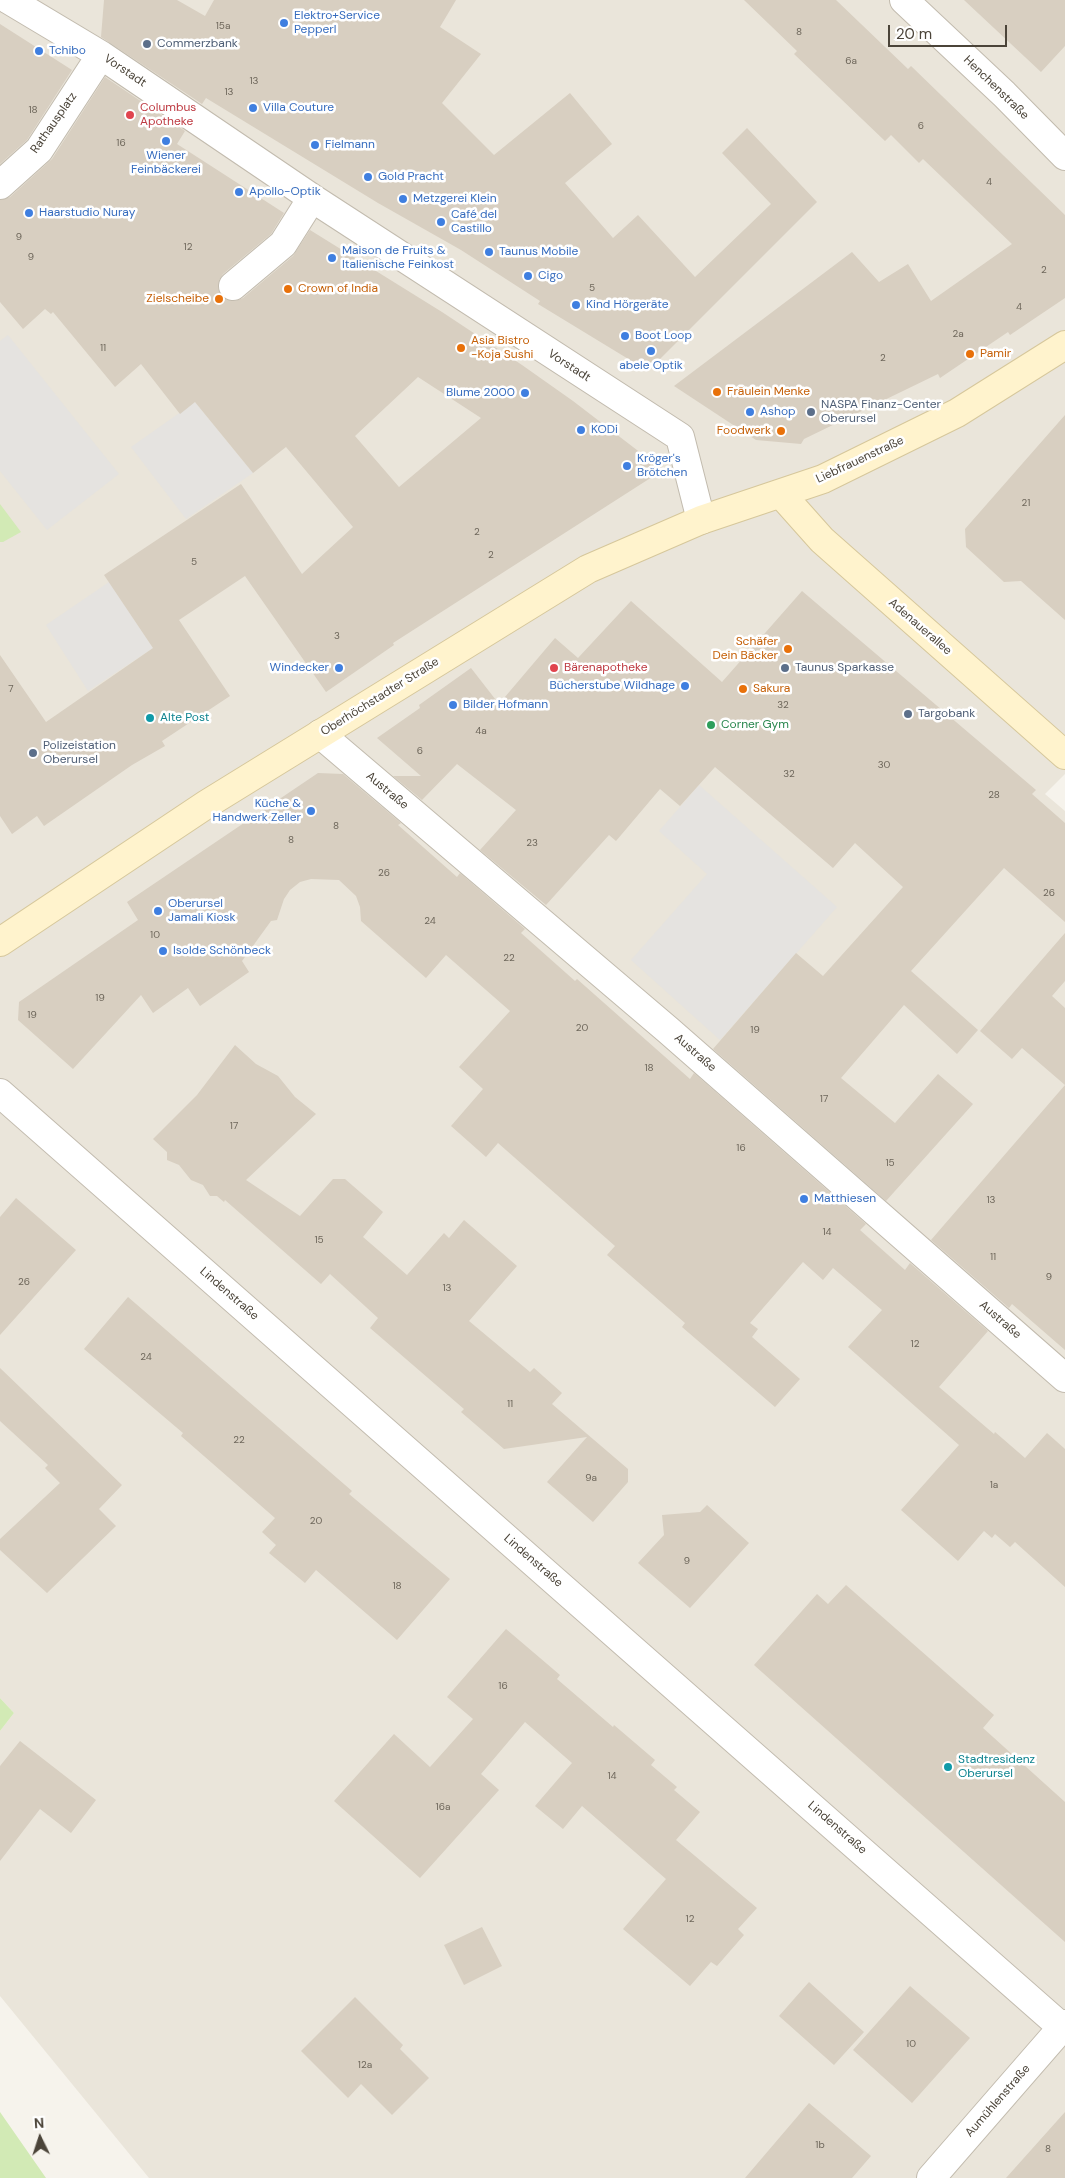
<!DOCTYPE html>
<html>
<head>
<meta charset="utf-8">
<style>
	body { margin:0 }
	#map { position:relative; width:1065px; height:2178px; overflow:hidden; background:#f6f3ec; font-family:"DM Sans",sans-serif }
	canvas { display:block }
	.north { position:absolute; left:15px; top:2113px; width:50px; height:50px; -webkit-text-stroke:4px #fff; paint-order:stroke; rotate:356deg; font-size:14px; font-weight:700; line-height:20px; text-align:center; color:#4b4439 }
	.north::after { content:''; display:block; margin:auto; width:18px; height:22px; background:#4b4439; clip-path:polygon(50% 0,100% 100%,50% 72%,0 100%) }
	.scale { position:absolute; left:888px; top:25px; width:119px; height:22px; box-sizing:border-box; border:2px solid #4b4439; border-top:0; padding-left:6px; font-size:15px; line-height:18px; white-space:nowrap; color:#4b4439; -webkit-text-stroke:4px #fff; paint-order:stroke }
</style>
</head>
<body>
<div id="map">
<canvas width="1065" height="2178"></canvas>
<div class="north">N</div>
<div class="scale">20 m</div>
</div>
<script>
const context = document.querySelector('canvas').getContext('2d');
context.lineJoin = 'round';
function paint(path, color) { context.fillStyle = color; context.fill(path, 'evenodd'); }
const poly = rows => new Path2D(rows.map(r => 'M' + r).join(''));
function trace(path, color, width, dash) { context.strokeStyle = color; context.lineWidth = width; context.lineCap = dash ? 'butt' : 'round'; context.setLineDash(dash || []); context.stroke(path); }
function drawText(font, color, halo, rows, align = 'center') {
  context.font = font + ' "DM Sans",sans-serif'; context.lineWidth = 5; context.setLineDash([]); context.textBaseline = 'middle'; context.strokeStyle = halo; context.fillStyle = color; for (const [text, x, y, turn = 0] of rows) {
    context.save(); context.translate(x, y); context.rotate((+turn || 0) * Math.PI / 180); context.textAlign = isNaN(turn) ? turn : align; if (halo) context.strokeText(text, 0, 0); context.fillText(text, 0, 0); context.restore();
  }
}
const residential = poly([
	[0,0,1065,0,1065,774,1045,794,1065,811,1065,2178,149,2178,0,1996,0,1731,14,1713,0,1698]
]);
const green = poly([
	[0,504,21,532,3,542,0,542],
	[0,1698,14,1713,0,1731],
	[0,2112,46,2178,0,2178]
]);
const parking = poly([
	[8,335,119,474,47,530,0,471,0,341],
	[195,402,253,473,186,519,131,447],
	[109,582,153,648,88,691,46,625],
	[699,785,837,907,720,1040,631,960,707,874,659,831]
]);
const building = poly([
	[104,0,177,0,205,16,214,0,456,0,440,27,481,54,442,103,494,155,570,93,612,144,565,183,613,238,638,215,695,277,771,204,722,153,747,128,817,202,648,371,538,304,540,301,461,250,378,203,206,98,202,104,101,37],
	[744,0,836,0,908,69,911,66,1065,215,1065,298,1010,335,1008,332,940,378,938,374,804,439,801,444,756,440,674,386,852,252,879,282,908,264,931,301,1012,244,923,159,919,163,891,135,885,141,794,54,797,51],
	[964,0,1065,0,1065,46,1041,72],
	[0,24,72,70,27,140,0,164],
	[105,77,185,131,177,144,284,213,271,234,223,274,219,280,218,288,221,296,227,300,235,301,243,298,293,256,310,230,442,312,522,365,573,401,663,470,393,643,394,645,326,692,245,576,179,620,230,696,162,741,165,746,132,765,44,826,37,816,12,834,0,816,0,655,46,722,153,648,104,575,241,484,302,574,353,527,286,447,253,473,195,402,180,414,141,364,115,387,53,312,51,314,45,309,23,329,0,302,0,200,10,197,52,159],
	[418,377,481,418,399,487,355,436],
	[1065,415,1065,620,1021,581,1004,582,966,547,965,529],
	[802,591,1036,790,1032,794,1065,823,1065,922,1004,868,911,971,978,1030,957,1054,904,1005,841,1078,895,1123,938,1074,973,1104,886,1201,713,1049,796,953,823,976,903,887,855,843,833,868,715,767,680,806,660,789,616,841,609,835,546,905,480,850,516,810,457,764,422,800,393,776,421,776,377,738,420,708,419,705,471,668,499,704,555,638,578,658,631,601,722,682],
	[318,773,343,774,401,823,398,825,457,877,460,873,525,929,521,933,575,981,577,979,690,1079,694,1073,866,1224,860,1230,905,1270,910,1263,988,1331,939,1387,994,1434,995,1432,1025,1458,1047,1433,1065,1449,1065,1587,1015,1542,1010,1547,995,1534,992,1538,984,1531,958,1561,901,1510,959,1445,848,1347,882,1310,833,1268,823,1280,803,1262,750,1323,758,1329,752,1337,800,1379,775,1407,682,1327,685,1323,607,1255,615,1246,498,1143,486,1157,451,1126,483,1089,459,1067,510,1011,446,955,426,978,361,921,360,907,356,896,339,880,311,879,300,882,290,890,284,899,277,920,271,921,242,961,249,972,200,1006,188,988,153,1013,141,995,73,1069,18,1020,19,1002,138,920,127,902],
	[1065,933,1065,981,1052,996,1065,1008,1065,1350,1012,1304,1009,1308,931,1240,1065,1085,1022,1048,1012,1059,980,1031],
	[235,1045,256,1064,278,1076,295,1097,316,1114,246,1180,300,1216,333,1179,345,1179,383,1212,363,1237,407,1275,444,1233,449,1238,464,1220,517,1266,469,1321,530,1372,534,1368,562,1393,552,1404,628,1469,628,1482,593,1522,547,1482,587,1437,504,1449,461,1412,464,1409,370,1328,378,1318,330,1274,321,1284,225,1200,224,1202,217,1196,210,1196,203,1185,191,1180,179,1165,167,1160,167,1152,153,1139,197,1095],
	[16,1198,76,1250,0,1335,0,1217],
	[128,1297,352,1491,349,1494,450,1579,397,1640,316,1570,305,1583,269,1553,276,1545,262,1532,275,1518,181,1436,183,1433,84,1349],
	[0,1368,122,1485,99,1509,116,1526,47,1593,0,1550,0,1539,60,1483,45,1468,48,1465,0,1421],
	[707,1505,749,1543,690,1608,638,1563,664,1535,662,1515,700,1512],
	[846,1585,994,1715,983,1728,1065,1802,1065,1942,754,1665,817,1594,828,1604],
	[506,1629,560,1675,557,1679,613,1727,614,1725,655,1760,651,1765,677,1787,674,1790,700,1812,676,1840,757,1908,738,1929,744,1935,717,1966,711,1962,690,1986,623,1929,666,1879,582,1806,563,1829,535,1806,572,1763,525,1722,481,1774,499,1790,420,1878,334,1801,394,1734,430,1767,473,1719,447,1697],
	[20,1741,96,1800,71,1833,40,1809,0,1861,0,1766],
	[482,1927,502,1966,464,1985,444,1945],
	[809,1982,864,2032,834,2065,779,2016],
	[910,1986,970,2038,912,2103,853,2050],
	[355,1997,403,2045,400,2049,429,2078,392,2115,361,2084,348,2098,301,2051],
	[809,2103,871,2156,852,2178,745,2178],
	[1065,2112,1065,2178,1006,2178]
]);
const street = poly([
	[9,0,101,55,312,198,680,437,701,520],
	[904,0,1004,94,1065,156],
	[0,185,39,150,101,55],
	[233,286,283,244,312,198],
	[320,734,668,1030,1065,1378],
	[0,1093,1065,2030],
	[931,2178,1065,2024]
]);
const secondary = poly([
	[781,494,822,540,1065,755],
	[0,942,207,804,588,569,701,520,823,479,957,413,1065,345]
]);
const markers = [
	[284,23,5,"#3f7fe0"],
	[147,44,5,"#5c6f8a"],
	[39,51,5,"#3f7fe0"],
	[253,108,5,"#3f7fe0"],
	[130,115,5,"#e0444e"],
	[166,141,5,"#3f7fe0"],
	[315,145,5,"#3f7fe0"],
	[368,177,5,"#3f7fe0"],
	[239,192,5,"#3f7fe0"],
	[403,199,5,"#3f7fe0"],
	[29,213,5,"#3f7fe0"],
	[441,222,5,"#3f7fe0"],
	[489,252,5,"#3f7fe0"],
	[332,258,5,"#3f7fe0"],
	[528,276,5,"#3f7fe0"],
	[288,289,5,"#e8710a"],
	[219,299,5,"#e8710a"],
	[576,305,5,"#3f7fe0"],
	[625,336,5,"#3f7fe0"],
	[461,348,5,"#e8710a"],
	[651,351,5,"#3f7fe0"],
	[970,354,5,"#e8710a"],
	[717,392,5,"#e8710a"],
	[525,393,5,"#3f7fe0"],
	[750,412,5,"#3f7fe0"],
	[811,412,5,"#5c6f8a"],
	[581,430,5,"#3f7fe0"],
	[781,431,5,"#e8710a"],
	[627,466,5,"#3f7fe0"],
	[788,649,5,"#e8710a"],
	[339,668,5,"#3f7fe0"],
	[554,668,5,"#e0444e"],
	[785,668,5,"#5c6f8a"],
	[685,686,5,"#3f7fe0"],
	[743,689,5,"#e8710a"],
	[453,705,5,"#3f7fe0"],
	[908,714,5,"#5c6f8a"],
	[150,718,5,"#0f9aa8"],
	[711,725,5,"#2e9e5b"],
	[33,753,5,"#5c6f8a"],
	[311,811,5,"#3f7fe0"],
	[158,911,5,"#3f7fe0"],
	[163,951,5,"#3f7fe0"],
	[804,1199,5,"#3f7fe0"],
	[948,1767,5,"#0f9aa8"]
];
const numberNames = [
	["15a",223,26],
	["8",799,32],
	["6a",851,61],
	["13",254,81],
	["13",229,92],
	["18",33,110],
	["6",921,126],
	["16",121,143],
	["4",989,182],
	["9",19,237],
	["12",188,247],
	["9",31,257],
	["2",1044,270],
	["5",592,288],
	["4",1019,307],
	["2a",958,334],
	["11",103,348],
	["2",883,358],
	["21",1026,503],
	["2",477,532],
	["2",491,555],
	["5",194,562],
	["3",337,636],
	["7",11,689],
	["32",783,705],
	["4a",481,731],
	["6",420,751],
	["30",884,765],
	["32",789,774],
	["28",994,795],
	["8",336,826],
	["8",291,840],
	["23",532,843],
	["26",384,873],
	["26",1049,893],
	["24",430,921],
	["10",155,935],
	["22",509,958],
	["19",100,998],
	["19",32,1015],
	["20",582,1028],
	["19",755,1030],
	["18",649,1068],
	["17",824,1099],
	["17",234,1126],
	["16",741,1148],
	["15",890,1163],
	["13",991,1200],
	["14",827,1232],
	["15",319,1240],
	["11",993,1257],
	["9",1049,1277],
	["26",24,1282],
	["13",447,1288],
	["12",915,1344],
	["24",146,1357],
	["11",510,1404],
	["22",239,1440],
	["9a",591,1478],
	["1a",994,1485],
	["20",316,1521],
	["9",687,1561],
	["18",397,1586],
	["16",503,1686],
	["14",612,1776],
	["16a",443,1807],
	["12",690,1919],
	["10",911,2044],
	["12a",365,2065],
	["1b",820,2145],
	["8",1048,2149]
];
const shopNames = [
	["Elektro+Service",294,16],
	["Pepperl",294,30],
	["Tchibo",49,51],
	["Villa Couture",263,108],
	["Fielmann",325,145],
	["Wiener",166,156,"center"],
	["Feinbäckerei",166,170,"center"],
	["Gold Pracht",378,177],
	["Apollo-Optik",249,192],
	["Metzgerei Klein",413,199],
	["Haarstudio Nuray",39,213],
	["Café del",451,215],
	["Castillo",451,229],
	["Maison de Fruits &",342,251],
	["Italienische Feinkost",342,265],
	["Taunus Mobile",499,252],
	["Cigo",538,276],
	["Kind Hörgeräte",586,305],
	["Boot Loop",635,336],
	["abele Optik",651,366,"center"],
	["Blume 2000",515,393,"right"],
	["Ashop",760,412],
	["KODi",591,430],
	["Kröger's",637,459],
	["Brötchen",637,473],
	["Windecker",329,668,"right"],
	["Bücherstube Wildhage",675,686,"right"],
	["Bilder Hofmann",463,705],
	["Küche &",301,804,"right"],
	["Handwerk Zeller",301,818,"right"],
	["Oberursel",168,904],
	["Jamali Kiosk",168,918],
	["Isolde Schönbeck",173,951],
	["Matthiesen",814,1199]
];
const serviceNames = [
	["Commerzbank",157,44],
	["NASPA Finanz-Center",821,405],
	["Oberursel",821,419],
	["Taunus Sparkasse",795,668],
	["Targobank",918,714],
	["Polizeistation",43,746],
	["Oberursel",43,760]
];
const streetNames = [
	["Vorstadt",125,71,34],
	["Henchenstraße",996,88,44],
	["Rathausplatz",54,123,-55],
	["Vorstadt",569,366,33],
	["Liebfrauenstraße",860,460,-25],
	["Adenauerallee",920,627,41],
	["Oberhöchstadter Straße",380,697,-32],
	["Austraße",387,791,40],
	["Austraße",695,1053,41],
	["Lindenstraße",229,1294,41],
	["Austraße",1000,1320,41],
	["Lindenstraße",533,1561,41],
	["Lindenstraße",837,1828,41],
	["Aumühlenstraße",998,2101,-49]
];
const healthNames = [
	["Columbus",140,108],
	["Apotheke",140,122],
	["Bärenapotheke",564,668]
];
const foodNames = [
	["Crown of India",298,289],
	["Zielscheibe",209,299,"right"],
	["Asia Bistro",471,341],
	["-Koja Sushi",471,355],
	["Pamir",980,354],
	["Fräulein Menke",727,392],
	["Foodwerk",771,431,"right"],
	["Schäfer",778,642,"right"],
	["Dein Bäcker",778,656,"right"],
	["Sakura",753,689]
];
const cultureNames = [
	["Alte Post",160,718],
	["Stadtresidenz",958,1760],
	["Oberursel",958,1774]
];
const leisureNames = [
	["Corner Gym",721,725]
];
paint(residential, '#eae5da');
paint(green, '#d2eab5');
paint(parking, '#e5e3e0');
paint(building, '#d8cfc1');
trace(street, '#c2bbae', 30);
trace(secondary, '#d6c79b', 30);
trace(street, '#fff', 28);
trace(secondary, '#fff3cd', 28);
for (const [x, y, r, color] of markers) { const dot = new Path2D(); dot.arc(x, y, r, 0, 2 * Math.PI); context.fillStyle = color; context.fill(dot); trace(dot, '#fff', 2); }
drawText('10px', '#6e675b', null, numberNames);
drawText('12px', '#366cbe', '#fff', shopNames, 'left');
drawText('12px', '#4e5e75', '#fff', serviceNames, 'left');
drawText('12px', '#4b4439', '#fff', streetNames);
drawText('12px', '#be3a42', '#fff', healthNames, 'left');
drawText('12px', '#c56008', '#fff', foodNames, 'left');
drawText('12px', '#0d838f', '#fff', cultureNames, 'left');
drawText('12px', '#27864d', '#fff', leisureNames, 'left');
</script>
</body>
</html>
